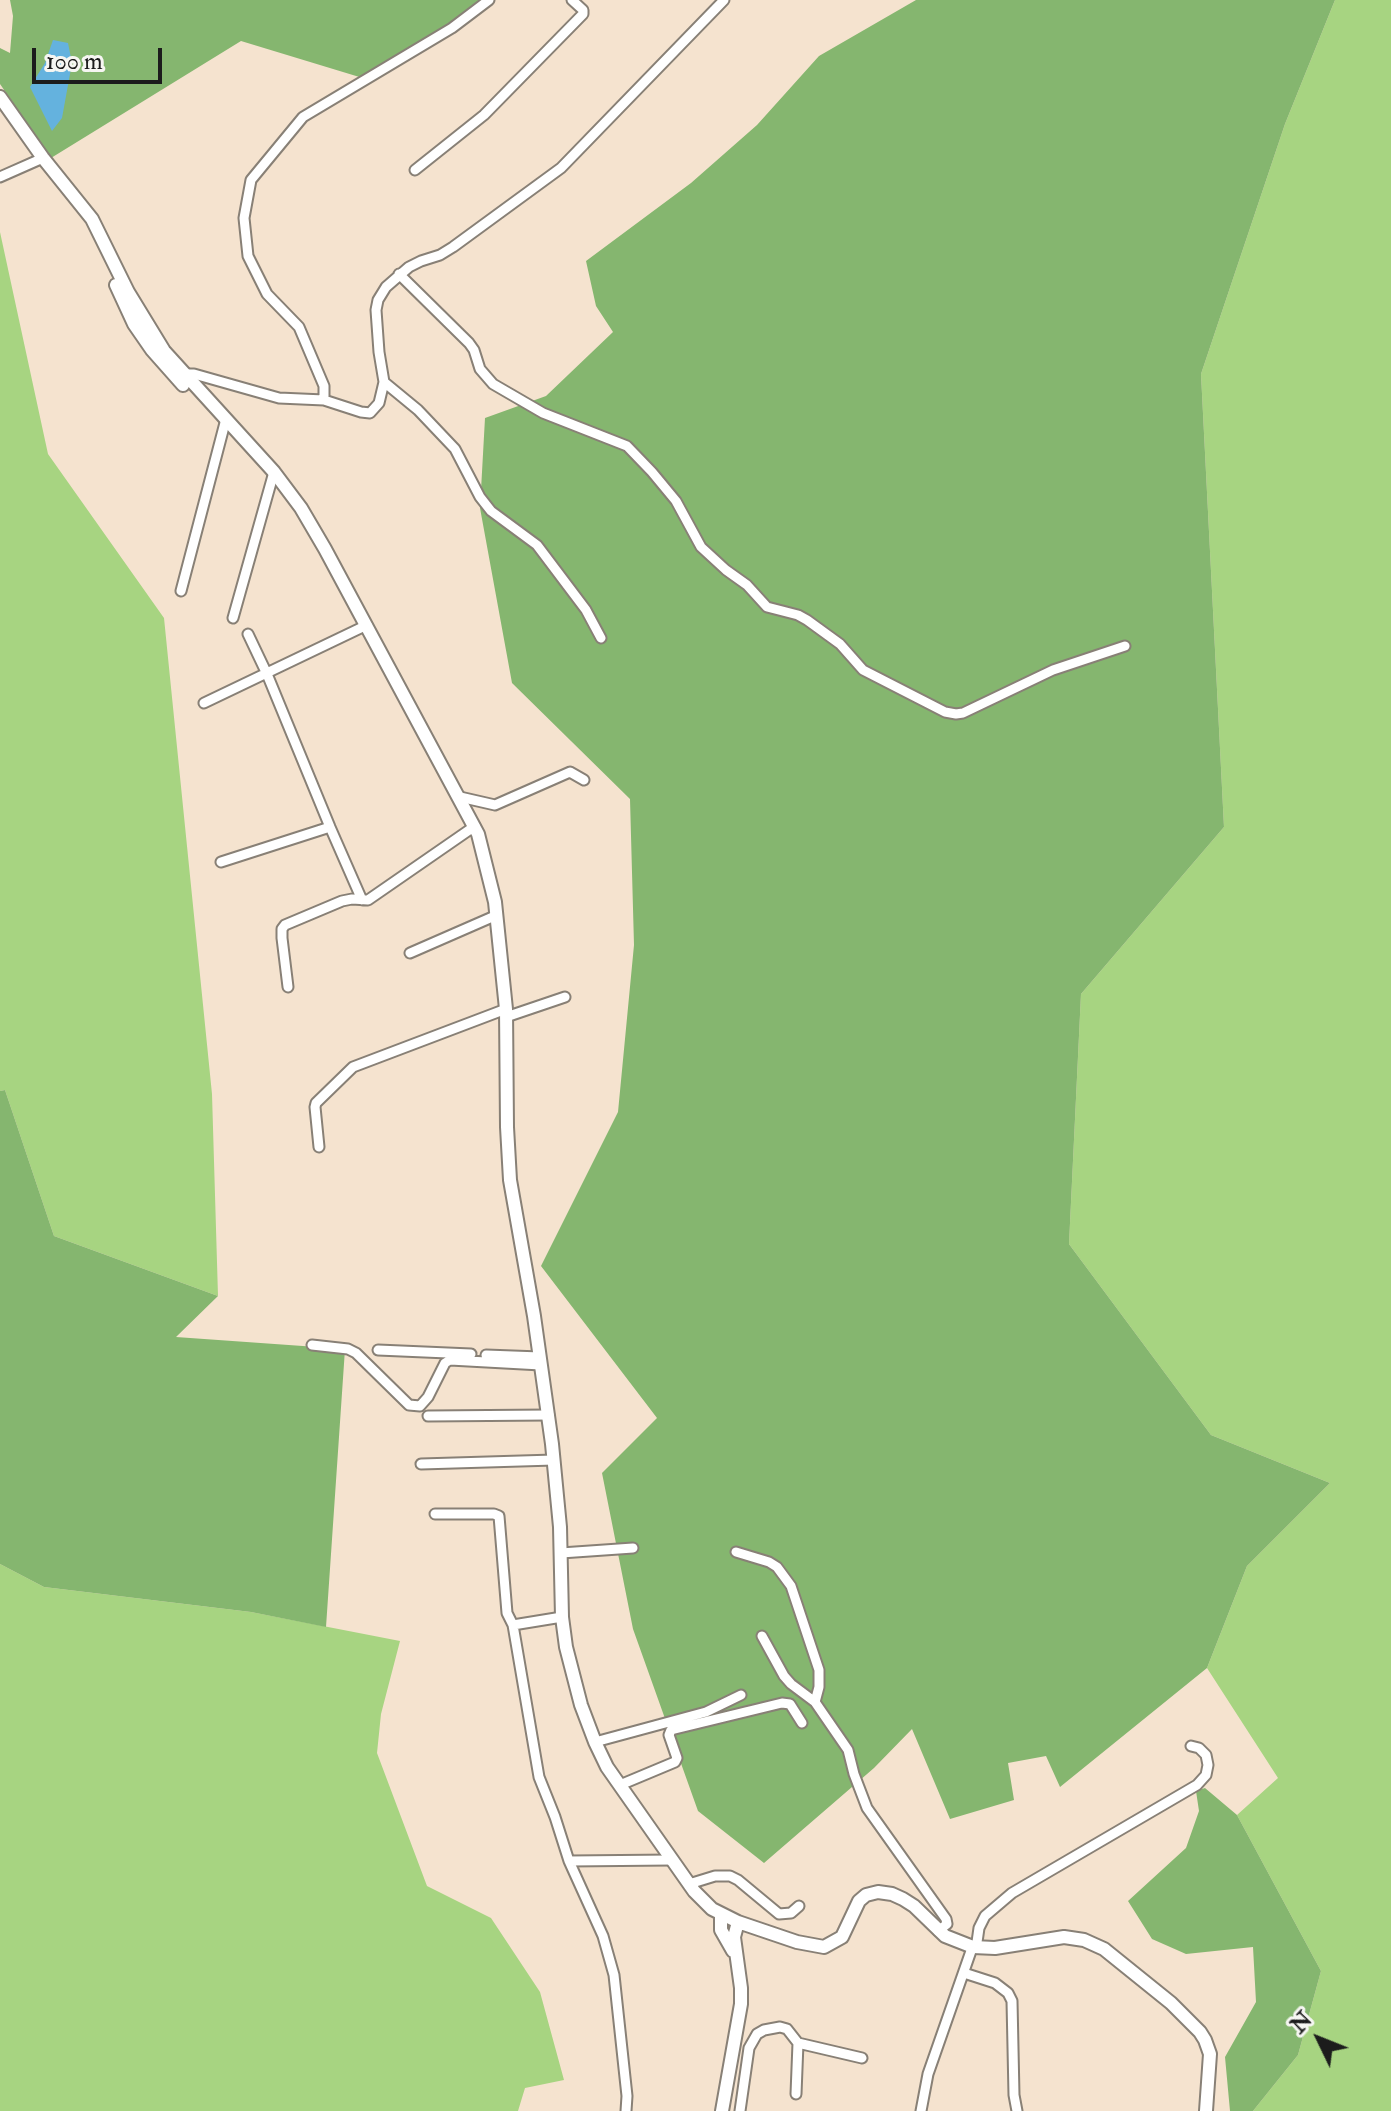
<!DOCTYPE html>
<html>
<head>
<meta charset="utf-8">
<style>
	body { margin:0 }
	#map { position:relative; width:1391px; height:2111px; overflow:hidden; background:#f5e3cf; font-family:"IM FELL Double Pica",serif }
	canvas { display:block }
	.north { position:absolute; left:1279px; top:1999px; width:80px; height:80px; -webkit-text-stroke:6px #f6f6f2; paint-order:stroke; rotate:313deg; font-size:22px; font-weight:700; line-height:32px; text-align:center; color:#1c1c1c }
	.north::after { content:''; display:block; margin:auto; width:28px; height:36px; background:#1c1c1c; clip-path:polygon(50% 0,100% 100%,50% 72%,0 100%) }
	.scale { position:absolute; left:32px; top:48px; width:130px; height:36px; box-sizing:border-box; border:4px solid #1c1c1c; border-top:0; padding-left:10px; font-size:24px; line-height:28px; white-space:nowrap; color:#1c1c1c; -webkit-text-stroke:6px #f6f6f2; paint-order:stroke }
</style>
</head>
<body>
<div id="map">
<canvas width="1391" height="2111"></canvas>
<div class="north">N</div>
<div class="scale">100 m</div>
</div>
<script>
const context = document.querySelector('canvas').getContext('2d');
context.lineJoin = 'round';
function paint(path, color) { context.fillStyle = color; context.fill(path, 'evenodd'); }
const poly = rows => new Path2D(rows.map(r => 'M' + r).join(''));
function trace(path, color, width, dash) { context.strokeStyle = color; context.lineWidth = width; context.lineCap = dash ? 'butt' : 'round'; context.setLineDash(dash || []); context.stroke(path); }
const green = poly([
	[1335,0,1391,0,1391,2111,1253,2111,1298,2055,1321,1971,1237,1815,1278,1778,1207,1668,1247,1566,1330,1483,1211,1435,1069,1244,1081,994,1224,827,1201,374,1285,124],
	[0,232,48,454,164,618,212,1094,218,1296,54,1236,5,1090,0,1091],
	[0,1564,44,1587,251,1612,400,1641,381,1714,377,1753,427,1886,491,1918,540,1992,564,2080,525,2088,518,2111,0,2111]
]);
const forest = poly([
	[10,0,486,0,366,79,241,41,51,158,0,84,0,48,10,53,13,16],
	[916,0,1335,0,1285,124,1201,374,1224,827,1081,994,1069,1244,1211,1435,1330,1483,1247,1566,1207,1668,1060,1787,1046,1756,1008,1763,1014,1800,950,1819,912,1729,874,1768,764,1863,698,1811,633,1629,602,1473,657,1418,541,1266,618,1112,634,945,630,799,512,683,480,508,485,418,546,396,613,332,596,306,586,261,691,183,757,125,819,56],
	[5,1090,54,1236,218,1296,176,1337,345,1349,326,1627,251,1612,44,1587,0,1564,0,1091],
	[1205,1788,1237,1815,1321,1971,1298,2055,1253,2111,1230,2111,1225,2057,1256,2002,1253,1947,1186,1954,1152,1939,1128,1901,1186,1848,1199,1811,1196,1791]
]);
const water = poly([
	[53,40,68,43,72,63,62,118,52,131,30,87,45,63]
]);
const street = poly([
	[415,170,484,115,583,14,583,10,572,0],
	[0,177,43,158],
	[399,274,469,343,474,350,480,369,493,384,543,413,627,446,652,472,676,501,701,547,726,570,747,585,767,607,798,615,807,620,840,644,863,670,945,712,956,714,963,713,1053,670,1125,646],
	[184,374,194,374,279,398,324,400,361,412,370,413,379,403,384,382,379,352,376,310,378,300,386,287,409,267,421,261,440,255,453,247,561,168,724,0],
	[384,382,418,410,455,449,480,497,491,511,537,545,586,610,601,638],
	[324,400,324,386,299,327,267,294,248,256,244,218,251,180,303,117,452,28,489,0],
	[181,591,226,419],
	[233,618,274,472],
	[248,634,267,674,330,827,362,900],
	[204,703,367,625],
	[460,797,495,805,570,772,584,780],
	[221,862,330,827],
	[410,953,497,915],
	[288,987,282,938,282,929,285,925,342,901,352,899,368,900,475,826],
	[506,1017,565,997],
	[319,1147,315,1107,316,1103,353,1067,506,1009],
	[312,1345,348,1349,356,1353,409,1405,420,1406,428,1397,445,1363,450,1360,541,1365],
	[378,1350,471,1354],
	[486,1355,540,1357],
	[428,1416,549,1415],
	[421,1464,554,1460],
	[435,1514,494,1514,499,1516,507,1613,513,1625,539,1777,555,1817,569,1861,603,1936,614,1975,627,2096,626,2111],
	[736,1552,769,1562,777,1567,791,1586,819,1670,819,1687,815,1702],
	[561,1553,633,1548],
	[513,1625,562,1617],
	[762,1636,784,1676,791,1684,815,1702,848,1750,854,1774,867,1808,946,1919,947,1924,938,1931],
	[595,1742,706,1712,741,1695],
	[620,1785,675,1762,677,1758,669,1735,671,1730,782,1703,790,1704,802,1723],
	[569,1861,672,1860],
	[689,1884,715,1876,730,1876,738,1880,779,1914,791,1913,799,1906],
	[964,1973,995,1983,1008,1993,1012,2001,1014,2095,1017,2111],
	[798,2043,862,2058],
	[740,2111,749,2048,757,2034,764,2030,780,2027,787,2029,798,2043,796,2094],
	[921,2111,928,2074,971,1951,977,1942,979,1928,985,1916,1012,1893,1197,1785,1206,1775,1208,1765,1206,1755,1199,1748,1191,1746]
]);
const secondary = poly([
	[0,97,43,158,92,219,128,292,164,351,274,472,301,508,325,549,478,834,495,902,506,1009,507,1127,510,1180,534,1316,552,1444,560,1527,562,1617,566,1647,581,1705,595,1742,607,1767,694,1891,712,1909,738,1922,797,1942,824,1947,842,1937,859,1901,866,1895,878,1892,892,1894,903,1899,914,1906,945,1936,973,1947,995,1948,1064,1937,1084,1940,1104,1949,1171,2003,1200,2032,1205,2040,1210,2054,1206,2111],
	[116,285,134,324,152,350,183,385],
	[721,1915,721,1930,733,1951],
	[722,2111,741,2004,741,1988,734,1937,738,1922]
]);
paint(green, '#a7d481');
paint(forest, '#85b66f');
paint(water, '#64b2de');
trace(street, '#888076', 13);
trace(secondary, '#888076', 16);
trace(street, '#fff', 9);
trace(secondary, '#fff', 12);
</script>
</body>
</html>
